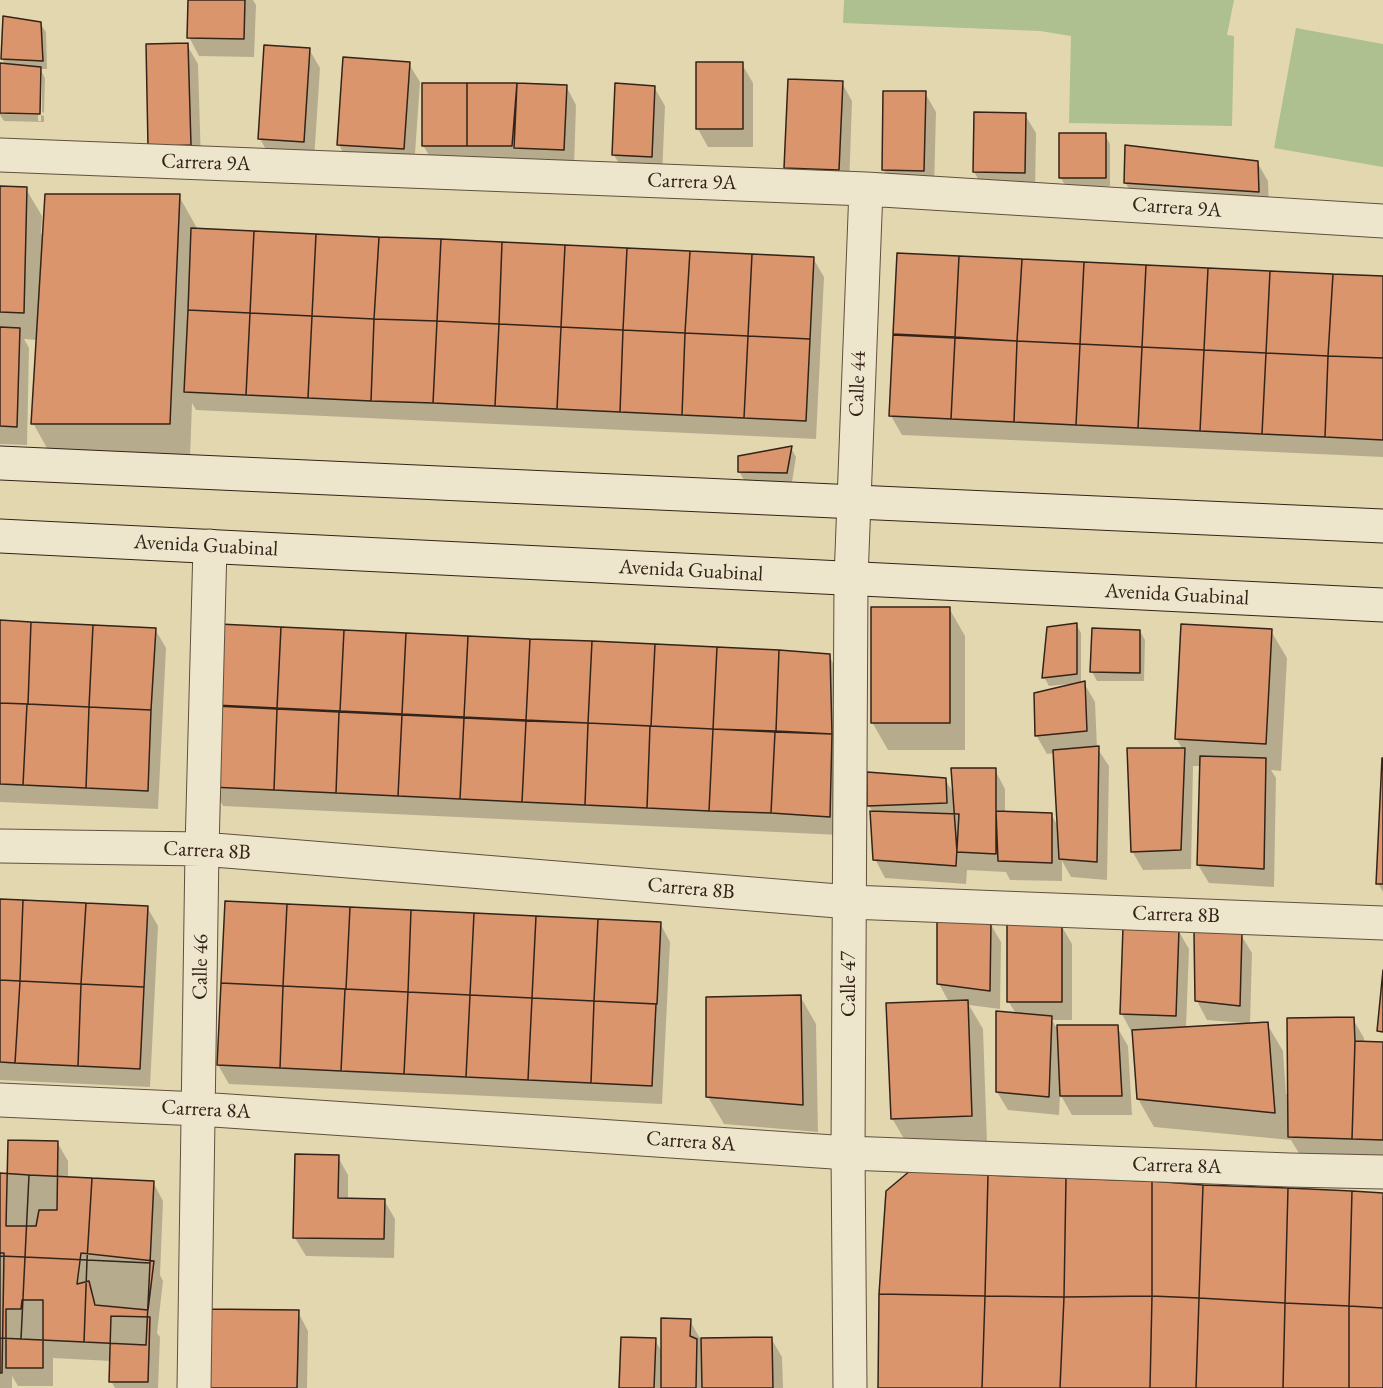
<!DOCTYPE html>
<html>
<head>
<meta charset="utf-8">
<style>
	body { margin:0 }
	canvas { display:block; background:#e3d7b0 }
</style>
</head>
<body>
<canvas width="1383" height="1388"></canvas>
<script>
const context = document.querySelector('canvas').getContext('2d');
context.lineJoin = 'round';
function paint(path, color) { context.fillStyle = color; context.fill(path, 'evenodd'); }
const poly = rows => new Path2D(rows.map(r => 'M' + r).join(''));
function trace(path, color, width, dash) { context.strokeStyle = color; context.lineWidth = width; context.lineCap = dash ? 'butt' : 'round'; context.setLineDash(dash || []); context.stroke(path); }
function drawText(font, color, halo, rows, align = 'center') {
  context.font = font + ' "EB Garamond",serif'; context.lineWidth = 6; context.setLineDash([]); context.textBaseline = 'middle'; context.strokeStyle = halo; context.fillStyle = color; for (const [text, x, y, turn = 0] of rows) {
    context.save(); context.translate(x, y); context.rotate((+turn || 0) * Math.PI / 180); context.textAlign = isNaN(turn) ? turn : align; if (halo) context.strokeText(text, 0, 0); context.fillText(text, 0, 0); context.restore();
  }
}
const green = poly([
	[844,0,1234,0,1227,35,1234,36,1232,126,1069,123,1071,36,1040,31,843,23],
	[1296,28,1383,44,1383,167,1274,148]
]);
const shadow = poly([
	[190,0,253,0,256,5,254,57,199,56,189,37],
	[4,18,40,23,46,32,47,69,40,69,45,78,44,113,42,112,42,75,39,75,1,111,1,114,38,115,38,121,41,121,41,115,44,116,44,122,4,121,0,115,0,65,6,65,2,59],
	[187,45,198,64,201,163,161,165],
	[309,49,320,68,314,160,271,158,260,139],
	[409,64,420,82,414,168,349,163,339,145],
	[742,64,753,83,753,147,708,147,698,129],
	[842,83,852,101,849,189,797,187,786,168],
	[423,84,566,86,576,105,574,168,434,164,423,145],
	[654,87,665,106,662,176,625,174,614,155],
	[925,93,936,112,934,189,894,188,883,169],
	[1025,115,1036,133,1035,192,985,190,974,172],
	[1105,135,1110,144,1110,186,1066,186,1060,177],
	[1257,162,1268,181,1269,210,1136,201,1125,182],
	[0,188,26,189,42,216,41,234,179,196,198,230,813,258,824,277,816,439,196,410,192,403,190,459,53,459,33,423,38,340,24,339,29,348,27,445,0,444],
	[899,255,1383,277,1383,457,902,435,891,416],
	[791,448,796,457,792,482,744,480,739,471],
	[949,608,965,636,965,750,888,750,872,722],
	[0,622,155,629,166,648,158,809,0,802],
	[1076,624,1081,633,1081,684,1084,683,1095,702,1097,748,1109,766,1107,880,1071,877,1062,861,1062,881,1010,880,1006,872,967,870,966,884,885,878,875,859,872,811,869,806,945,779,955,796,995,770,1005,789,1005,813,1051,814,1059,828,1055,753,1047,754,1036,735,1072,686,1071,684,1049,686,1044,677],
	[221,626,829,656,840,675,840,835,223,806,213,787],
	[1140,631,1145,640,1144,681,1097,681,1092,672],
	[1271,631,1287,658,1281,771,1271,770,1276,778,1274,887,1209,883,1198,865,1201,766,1193,766,1191,869,1143,870,1132,851,1183,750,1176,738],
	[1383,775,1383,892,1378,883],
	[0,900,147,907,158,926,150,1087,0,1080],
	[226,903,660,923,670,942,662,1104,229,1084,218,1065],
	[990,923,1001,942,1000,1009,969,1005,983,1029,987,1143,908,1146,892,1118,949,1002,939,984],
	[1061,925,1072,944,1072,1020,1052,1020,1056,1027,1117,1027,1128,1046,1132,1115,1072,1115,1060,1094,1059,1115,1008,1110,997,1092,1016,1014,1009,1002],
	[1178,930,1189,949,1186,1028,1244,1025,1244,1023,1207,1020,1197,1001,1241,935,1252,953,1250,1025,1267,1024,1283,1051,1286,1094,1289,1094,1353,1019,1364,1038,1364,1043,1383,1043,1383,1158,1300,1155,1291,1140,1154,1127,1138,1099,1132,1033,1122,1014],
	[800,996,816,1024,818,1132,724,1124,708,1097],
	[57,1142,68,1161,68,1178,153,1182,163,1201,160,1275,163,1281,157,1333,160,1337,158,1388,115,1388,111,1381,111,1361,53,1358,53,1386,18,1386,12,1376,12,1388,0,1388,0,1175,9,1175],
	[338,1157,348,1175,348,1200,384,1200,395,1219,394,1258,306,1256,295,1238],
	[298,1312,308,1331,307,1388,205,1388],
	[690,1321,701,1340,771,1338,782,1357,783,1388,621,1388,655,1340,662,1352]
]);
const building = poly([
	[188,0,245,0,244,39,187,38,188,0],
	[3,16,41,22,43,61,1,59,3,16],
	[188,43,191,145,148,147,146,44,188,43],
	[264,45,310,48,304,142,258,139,264,45],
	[343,57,410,62,404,149,337,145,343,57],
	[696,62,743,62,743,129,696,129,696,62],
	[0,63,41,67,40,114,0,113,0,63],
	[788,79,843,81,839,170,784,168,788,79],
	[422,83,467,83,467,146,422,146,422,83],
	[467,83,517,83,512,146,467,146,467,83],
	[517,83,567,85,564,150,514,148,517,83],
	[615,83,655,86,652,157,612,155,615,83],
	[883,91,926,91,924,171,882,170,883,91],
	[974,112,1026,113,1025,173,973,172,974,112],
	[1059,133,1106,133,1106,178,1059,178,1059,133],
	[1125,145,1258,161,1259,192,1124,183,1125,145],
	[0,186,27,187,24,313,0,312,0,186],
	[45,194,180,194,170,424,31,424,45,194],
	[191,228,254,231,250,313,188,310,191,228],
	[254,231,316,234,312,316,250,313,254,231],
	[316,234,379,237,374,319,312,316,316,234],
	[379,237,441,239,437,321,374,319,379,237],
	[441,239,502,242,499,324,437,321,441,239],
	[502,242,565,245,561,327,499,324,502,242],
	[565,245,627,248,623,330,561,327,565,245],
	[627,248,690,251,685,333,623,330,627,248],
	[690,251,752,254,748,336,685,333,690,251],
	[897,253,959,256,955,337,893,334,897,253],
	[752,254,814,257,810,339,748,336,752,254],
	[959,256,1022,259,1017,341,955,337,959,256],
	[1022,259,1084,262,1080,344,1017,341,1022,259],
	[1084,262,1146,265,1142,347,1080,344,1084,262],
	[1146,265,1208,268,1204,350,1142,347,1146,265],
	[1208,268,1270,271,1266,353,1204,350,1208,268],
	[1270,271,1333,274,1328,356,1266,353,1270,271],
	[1333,274,1383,276,1383,358,1328,356,1333,274],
	[188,310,250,313,246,395,184,392,188,310],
	[250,313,312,316,308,398,246,395,250,313],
	[312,316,374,319,371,401,308,398,312,316],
	[374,319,437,321,433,403,371,401,374,319],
	[437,321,499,324,495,406,433,403,437,321],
	[499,324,561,327,557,409,495,406,499,324],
	[0,327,20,328,17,427,0,426,0,327],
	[561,327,623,330,620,412,557,409,561,327],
	[623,330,685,333,682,415,620,412,623,330],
	[685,333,748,336,744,418,682,415,685,333],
	[893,335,955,338,951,419,889,416,893,335],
	[748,336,810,339,806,421,744,418,748,336],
	[955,338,1017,341,1014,422,951,419,955,338],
	[1017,341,1080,344,1076,425,1014,422,1017,341],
	[1080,344,1142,347,1138,428,1076,425,1080,344],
	[1142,347,1204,350,1200,431,1138,428,1142,347],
	[1204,350,1266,353,1262,434,1200,431,1204,350],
	[1266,353,1328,356,1325,437,1262,434,1266,353],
	[1328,356,1383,358,1383,440,1325,437,1328,356],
	[792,446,787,473,738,472,738,456,792,446],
	[871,607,950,607,950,723,871,723,871,607],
	[0,620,31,622,28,704,0,703,0,620],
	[31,622,93,625,89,707,28,704,31,622],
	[1077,623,1077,674,1042,678,1047,627,1077,623],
	[219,624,281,627,277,708,215,705,219,624],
	[1181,624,1272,629,1266,744,1175,739,1181,624],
	[93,625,156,628,151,710,89,707,93,625],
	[281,627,344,630,340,711,277,708,281,627],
	[1092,628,1140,630,1140,673,1090,672,1092,628],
	[344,630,406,633,402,714,340,711,344,630],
	[406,633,468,636,464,717,402,714,406,633],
	[468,636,530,639,526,720,464,717,468,636],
	[530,639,592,641,588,723,526,720,530,639],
	[592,641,655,644,651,726,588,723,592,641],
	[655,644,717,647,713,729,651,726,655,644],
	[717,647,779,650,776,731,713,729,717,647],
	[779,650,830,654,832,734,776,731,779,650],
	[1085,681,1087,731,1035,736,1034,693,1085,681],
	[0,703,27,704,23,785,0,784,0,703],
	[27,704,89,707,86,788,23,785,27,704],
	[215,706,277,709,274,790,211,787,215,706],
	[89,707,151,710,148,791,86,788,89,707],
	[277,709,339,712,336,793,274,790,277,709],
	[339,712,402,715,398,796,336,793,339,712],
	[402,715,464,718,460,799,398,796,402,715],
	[464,718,526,721,522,802,460,799,464,718],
	[526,721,588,723,585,805,522,802,526,721],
	[588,723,650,726,647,808,585,805,588,723],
	[650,726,713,729,709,811,647,808,650,726],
	[713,729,775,732,771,813,709,811,713,729],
	[775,732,832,734,830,817,771,813,775,732],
	[1099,746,1097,862,1059,859,1053,750,1099,746],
	[1127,748,1185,748,1181,850,1131,852,1127,748],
	[1200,756,1266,758,1264,869,1197,865,1200,756],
	[1382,758,1383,758,1383,884,1376,884,1382,758],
	[951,768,996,768,996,854,957,852,951,768],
	[867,772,946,778,947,803,867,806,867,772],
	[870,811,959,814,956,866,873,860,870,811],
	[996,811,1052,813,1052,863,998,861,996,811],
	[0,899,23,900,20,981,0,980,0,899],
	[23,900,86,903,81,984,20,981,23,900],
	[225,901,287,904,283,986,221,983,225,901],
	[86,903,148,906,144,987,81,984,86,903],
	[287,904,350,907,346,989,283,986,287,904],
	[350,907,411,910,408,992,346,989,350,907],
	[411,910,474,913,470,995,408,992,411,910],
	[474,913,536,916,532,998,470,995,474,913],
	[536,916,598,919,594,1001,532,998,536,916],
	[598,919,661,922,657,1004,594,1001,598,919],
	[937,922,991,922,990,991,937,984,937,922],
	[1007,924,1062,924,1062,1002,1007,1002,1007,924],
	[1123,927,1179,929,1176,1016,1120,1014,1123,927],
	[1194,932,1242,933,1240,1006,1195,1001,1194,932],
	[1383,970,1383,1032,1377,1031,1383,970],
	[0,980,20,981,15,1063,0,1062,0,980],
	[20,981,81,984,78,1066,15,1063,20,981],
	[221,983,283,986,280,1068,217,1065,221,983],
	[81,984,144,987,140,1069,78,1066,81,984],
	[283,986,345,989,341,1071,280,1068,283,986],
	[345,989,408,992,404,1074,341,1071,345,989],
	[408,992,470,995,466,1077,404,1074,408,992],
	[470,995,532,998,528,1080,466,1077,470,995],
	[801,995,803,1105,706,1097,706,997,801,995],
	[532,998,594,1001,591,1083,528,1080,532,998],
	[968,1000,972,1116,891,1119,886,1003,968,1000],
	[594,1001,656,1004,652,1086,591,1083,594,1001],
	[996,1011,1052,1016,1049,1097,996,1092,996,1011],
	[1354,1017,1355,1041,1352,1139,1288,1137,1287,1018,1354,1017],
	[1268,1022,1275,1113,1137,1099,1132,1030,1268,1022],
	[1057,1025,1118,1025,1122,1096,1060,1096,1057,1025],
	[1355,1041,1383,1042,1383,1140,1352,1139,1355,1041],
	[8,1140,58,1141,57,1210,39,1210,36,1226,6,1226,8,1140],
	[295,1154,339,1155,338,1198,385,1199,384,1239,293,1238,295,1154],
	[911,1170,988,1175,985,1296,879,1294,886,1191,911,1170],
	[0,1173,29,1175,25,1257,0,1256,0,1173],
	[29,1175,92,1178,87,1260,25,1257,29,1175],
	[988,1175,1066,1178,1064,1297,985,1296,988,1175],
	[92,1178,154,1181,150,1263,87,1260,92,1178],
	[1066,1178,1152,1181,1152,1296,1064,1297,1066,1178],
	[1152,1181,1203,1185,1199,1298,1152,1296,1152,1181],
	[1203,1185,1288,1188,1285,1303,1199,1298,1203,1185],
	[1288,1188,1352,1191,1349,1306,1285,1303,1288,1188],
	[1352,1191,1383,1193,1383,1308,1349,1306,1352,1191],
	[0,1253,4,1253,2,1373,0,1373,0,1253],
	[81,1253,154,1261,148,1310,95,1305,89,1281,77,1284,81,1253],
	[0,1256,25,1257,21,1339,0,1338,0,1256],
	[25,1257,87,1260,84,1342,21,1339,25,1257],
	[87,1260,150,1263,146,1345,84,1342,87,1260],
	[879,1294,985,1296,982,1388,878,1388,879,1294],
	[985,1296,1064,1297,1060,1388,982,1388,985,1296],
	[1152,1296,1199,1298,1196,1388,1150,1388,1152,1296],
	[1152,1296,1150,1388,1060,1388,1064,1297,1152,1296],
	[1199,1298,1285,1303,1283,1388,1196,1388,1199,1298],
	[22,1300,43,1300,43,1368,6,1368,6,1309,21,1309,22,1300],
	[1285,1303,1349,1306,1349,1388,1283,1388,1285,1303],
	[1349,1306,1383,1308,1383,1388,1349,1388,1349,1306],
	[205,1309,299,1310,297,1388,203,1388,205,1309],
	[111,1316,150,1317,148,1382,109,1382,111,1316],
	[661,1318,691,1319,690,1336,697,1339,696,1388,661,1388,661,1318],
	[621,1337,656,1338,654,1388,619,1388,621,1337],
	[772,1337,773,1388,702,1388,701,1338,772,1337]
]);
const minor = poly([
	[0,155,866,189,1383,221],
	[0,846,202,849,850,902,1383,923],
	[0,1100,199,1109,848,1153,1289,1170,1383,1172],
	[194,1388,202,849,210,546],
	[850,1388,848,1153,851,579,866,189]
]);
const secondary = poly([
	[0,463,1383,526],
	[0,536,1383,605]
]);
const streetNames = [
	["Carrera 9A",206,163,2],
	["Carrera 9A",692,182,2],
	["Carrera 9A",1177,208,4],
	["Calle 44",858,384,-88],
	["Avenida Guabinal",206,546,3],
	["Avenida Guabinal",691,571,3],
	["Avenida Guabinal",1177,595,3],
	["Carrera 8B",207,851,3],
	["Carrera 8B",691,889,5],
	["Carrera 8B",1176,915,2],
	["Calle 46",201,967,-89],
	["Calle 47",849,984,-90],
	["Carrera 8A",206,1110,3],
	["Carrera 8A",691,1142,4],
	["Carrera 8A",1177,1166,2]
];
paint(green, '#aebf90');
paint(shadow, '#0003');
paint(building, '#da956d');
trace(building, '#342318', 1.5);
trace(minor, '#60503e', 35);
trace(secondary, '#342318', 35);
trace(minor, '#ede5cc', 33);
trace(secondary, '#ede5cc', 33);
drawText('21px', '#342318', '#ede5cc', streetNames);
</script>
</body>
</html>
